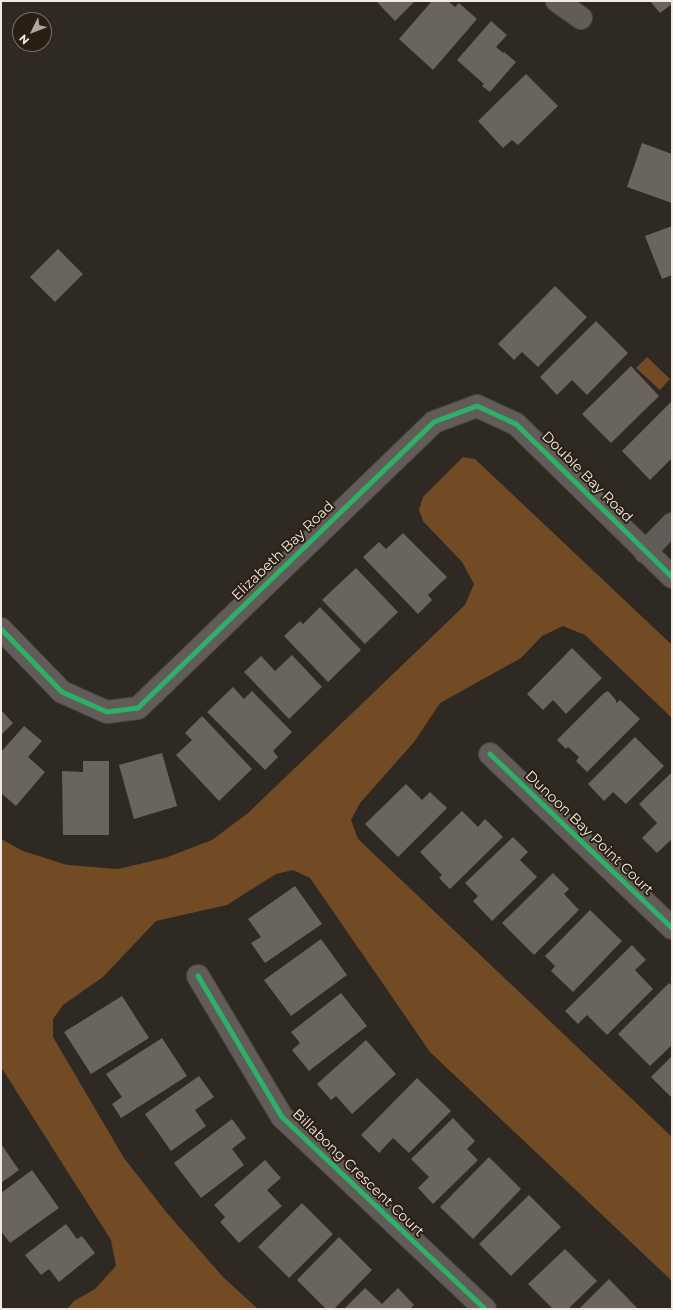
<!DOCTYPE html>
<html>
<head>
<meta charset="utf-8">
<style>
	body { margin:0 }
	#map { position:relative; width:673px; height:1310px; overflow:hidden; background:#2f2923; font-family:Montserrat,sans-serif }
	canvas { display:block }
	.frame { position:absolute; inset:0; border:2px solid #f2e9e2; pointer-events:none }
	.north { position:absolute; left:12px; top:12px; width:40px; height:40px; box-sizing:border-box; background:#2b1f13; border:1px solid #7b7066; border-radius:50%; rotate:227deg; font-size:11px; font-weight:700; line-height:16px; text-align:center; color:#f2e9e2 }
	.north::after { content:''; display:block; margin:auto; width:14px; height:18px; background:#aea69f; clip-path:polygon(50% 0,100% 100%,50% 72%,0 100%) }
</style>
</head>
<body>
<div id="map">
<canvas width="673" height="1310"></canvas>
<div class="frame"></div>
<div class="north">N</div>
</div>
<script>
const context = document.querySelector('canvas').getContext('2d');
context.lineJoin = 'round';
function paint(path, color) { context.fillStyle = color; context.fill(path, 'evenodd'); }
const poly = rows => new Path2D(rows.map(r => 'M' + r).join(''));
function trace(path, color, width, dash) { context.strokeStyle = color; context.lineWidth = width; context.lineCap = dash ? 'butt' : 'round'; context.setLineDash(dash || []); context.stroke(path); }
function drawText(font, color, halo, rows, align = 'center') {
  context.font = font + ' Montserrat,sans-serif'; context.lineWidth = 4; context.setLineDash([]); context.textBaseline = 'middle'; context.strokeStyle = halo; context.fillStyle = color; for (const [text, x, y, turn = 0] of rows) {
    context.save(); context.translate(x, y); context.rotate((+turn || 0) * Math.PI / 180); context.textAlign = isNaN(turn) ? turn : align; if (halo) context.strokeText(text, 0, 0); context.fillText(text, 0, 0); context.restore();
  }
}
const water = poly([
	[647,357,670,379,660,390,636,368],
	[463,457,475,459,672,645,672,718,585,635,563,626,542,636,521,658,440,703,414,742,360,803,351,820,358,839,672,1137,672,1281,430,1052,310,878,293,870,276,874,227,905,156,921,103,977,63,1005,53,1019,53,1037,124,1158,167,1213,223,1277,258,1309,67,1309,74,1301,95,1289,116,1266,111,1240,1,1067,1,839,23,851,67,865,118,869,165,858,212,840,248,813,465,605,474,584,462,562,423,521,419,510,423,497]
]);
const building = poly([
	[376,1,415,1,395,21],
	[432,1,448,1,455,7,459,3,477,19,433,70,399,39],
	[650,1,672,1,672,4,660,13],
	[491,21,507,35,496,47,503,53,504,52,516,62,490,92,482,86,484,84,457,60],
	[526,74,558,106,518,145,512,140,503,148,478,121],
	[642,143,672,154,672,203,627,187],
	[672,226,672,275,662,279,645,236],
	[58,249,83,274,55,302,30,277],
	[555,286,587,317,538,367,522,352,514,360,498,344],
	[596,321,628,353,587,395,572,380,557,395,540,377],
	[631,366,659,396,611,443,582,414],
	[672,401,672,458,650,480,622,451],
	[403,533,447,577,428,595,432,600,418,614,363,557,379,542,386,549],
	[356,568,398,612,365,644,322,600],
	[320,607,361,650,328,682,284,636,300,621,303,624],
	[572,648,602,678,566,714,553,700,543,710,527,694],
	[292,655,322,687,289,719,244,672,261,656,275,671],
	[233,687,244,699,252,691,292,732,273,751,278,757,265,770,207,712],
	[608,691,616,700,616,703,620,700,640,719,587,772,576,761,579,757,568,747,566,749,557,740,604,693],
	[1,710,13,723,1,735],
	[202,716,252,769,219,801,176,755,192,740,185,733],
	[24,726,42,741,28,757,45,772,16,806,1,793,1,752],
	[635,737,664,766,626,804,613,792,604,801,588,784],
	[162,753,177,806,134,819,119,765],
	[83,761,109,761,109,835,63,835,62,771,83,772],
	[671,773,672,839,657,853,642,838,657,823,639,804],
	[406,784,422,800,430,792,447,808,398,857,365,824],
	[462,811,478,827,485,819,503,837,450,889,439,878,442,875,420,852],
	[513,837,528,852,520,860,537,877,492,921,473,901,478,896,465,883],
	[553,873,569,889,564,894,579,910,534,955,502,923],
	[295,886,322,924,265,963,251,943,261,937,248,919],
	[590,910,622,941,573,992,551,971,555,966,545,956],
	[321,939,347,975,291,1016,264,980],
	[632,945,646,960,635,970,653,989,607,1035,587,1015,578,1024,565,1011],
	[669,983,672,986,672,1045,650,1066,618,1034],
	[341,993,367,1026,309,1071,292,1050,300,1043,291,1032],
	[122,996,149,1038,91,1074,64,1032],
	[162,1038,187,1076,121,1118,112,1104,122,1097,106,1074],
	[366,1040,396,1074,352,1114,336,1096,331,1100,317,1084],
	[672,1056,672,1098,651,1077],
	[199,1076,214,1097,195,1110,206,1126,171,1151,145,1114],
	[417,1078,451,1111,409,1153,393,1138,379,1153,361,1135],
	[453,1118,475,1141,467,1149,478,1160,433,1204,418,1188,429,1177,411,1159],
	[232,1119,246,1138,232,1149,244,1165,201,1198,174,1163],
	[1,1144,19,1170,1,1183],
	[489,1157,521,1189,473,1239,440,1207],
	[265,1160,281,1178,267,1190,282,1206,239,1243,220,1222,225,1217,214,1205],
	[32,1170,59,1208,10,1243,1,1231,1,1193],
	[529,1195,561,1227,511,1276,479,1244],
	[302,1203,333,1234,289,1278,258,1247],
	[66,1224,77,1239,82,1236,95,1253,59,1282,49,1269,41,1275,25,1255],
	[339,1237,372,1270,334,1309,326,1309,297,1280],
	[565,1249,597,1281,568,1309,553,1309,528,1284],
	[609,1279,638,1309,579,1309],
	[365,1288,382,1304,398,1288,414,1305,410,1309,344,1309]
]);
const minor = poly([
	[557,1,581,18],
	[645,552,672,524],
	[1,629,62,692,107,712,138,708,434,422,477,406,516,424,672,577],
	[490,754,672,928],
	[198,976,282,1117,485,1309]
]);
const cycleway = poly([
	[1,629,62,692,107,712,138,708,434,422,477,406,516,424,672,577],
	[490,754,672,928],
	[198,976,282,1117,485,1309]
]);
const streetNames = [
	["Double Bay Road",587,477,45],
	["Elizabeth Bay Road",283,551,-44],
	["Dunoon Bay Point Court",589,833,44],
	["Billabong Crescent Court",358,1173,44]
];
paint(water, '#724b24');
paint(building, '#69645e');
trace(minor, '#4b4540', 24);
trace(minor, '#625c58', 22);
trace(cycleway, '#2db169', 5);
drawText('14px', '#f2e9e2', '#2b1f13', streetNames);
</script>
</body>
</html>
